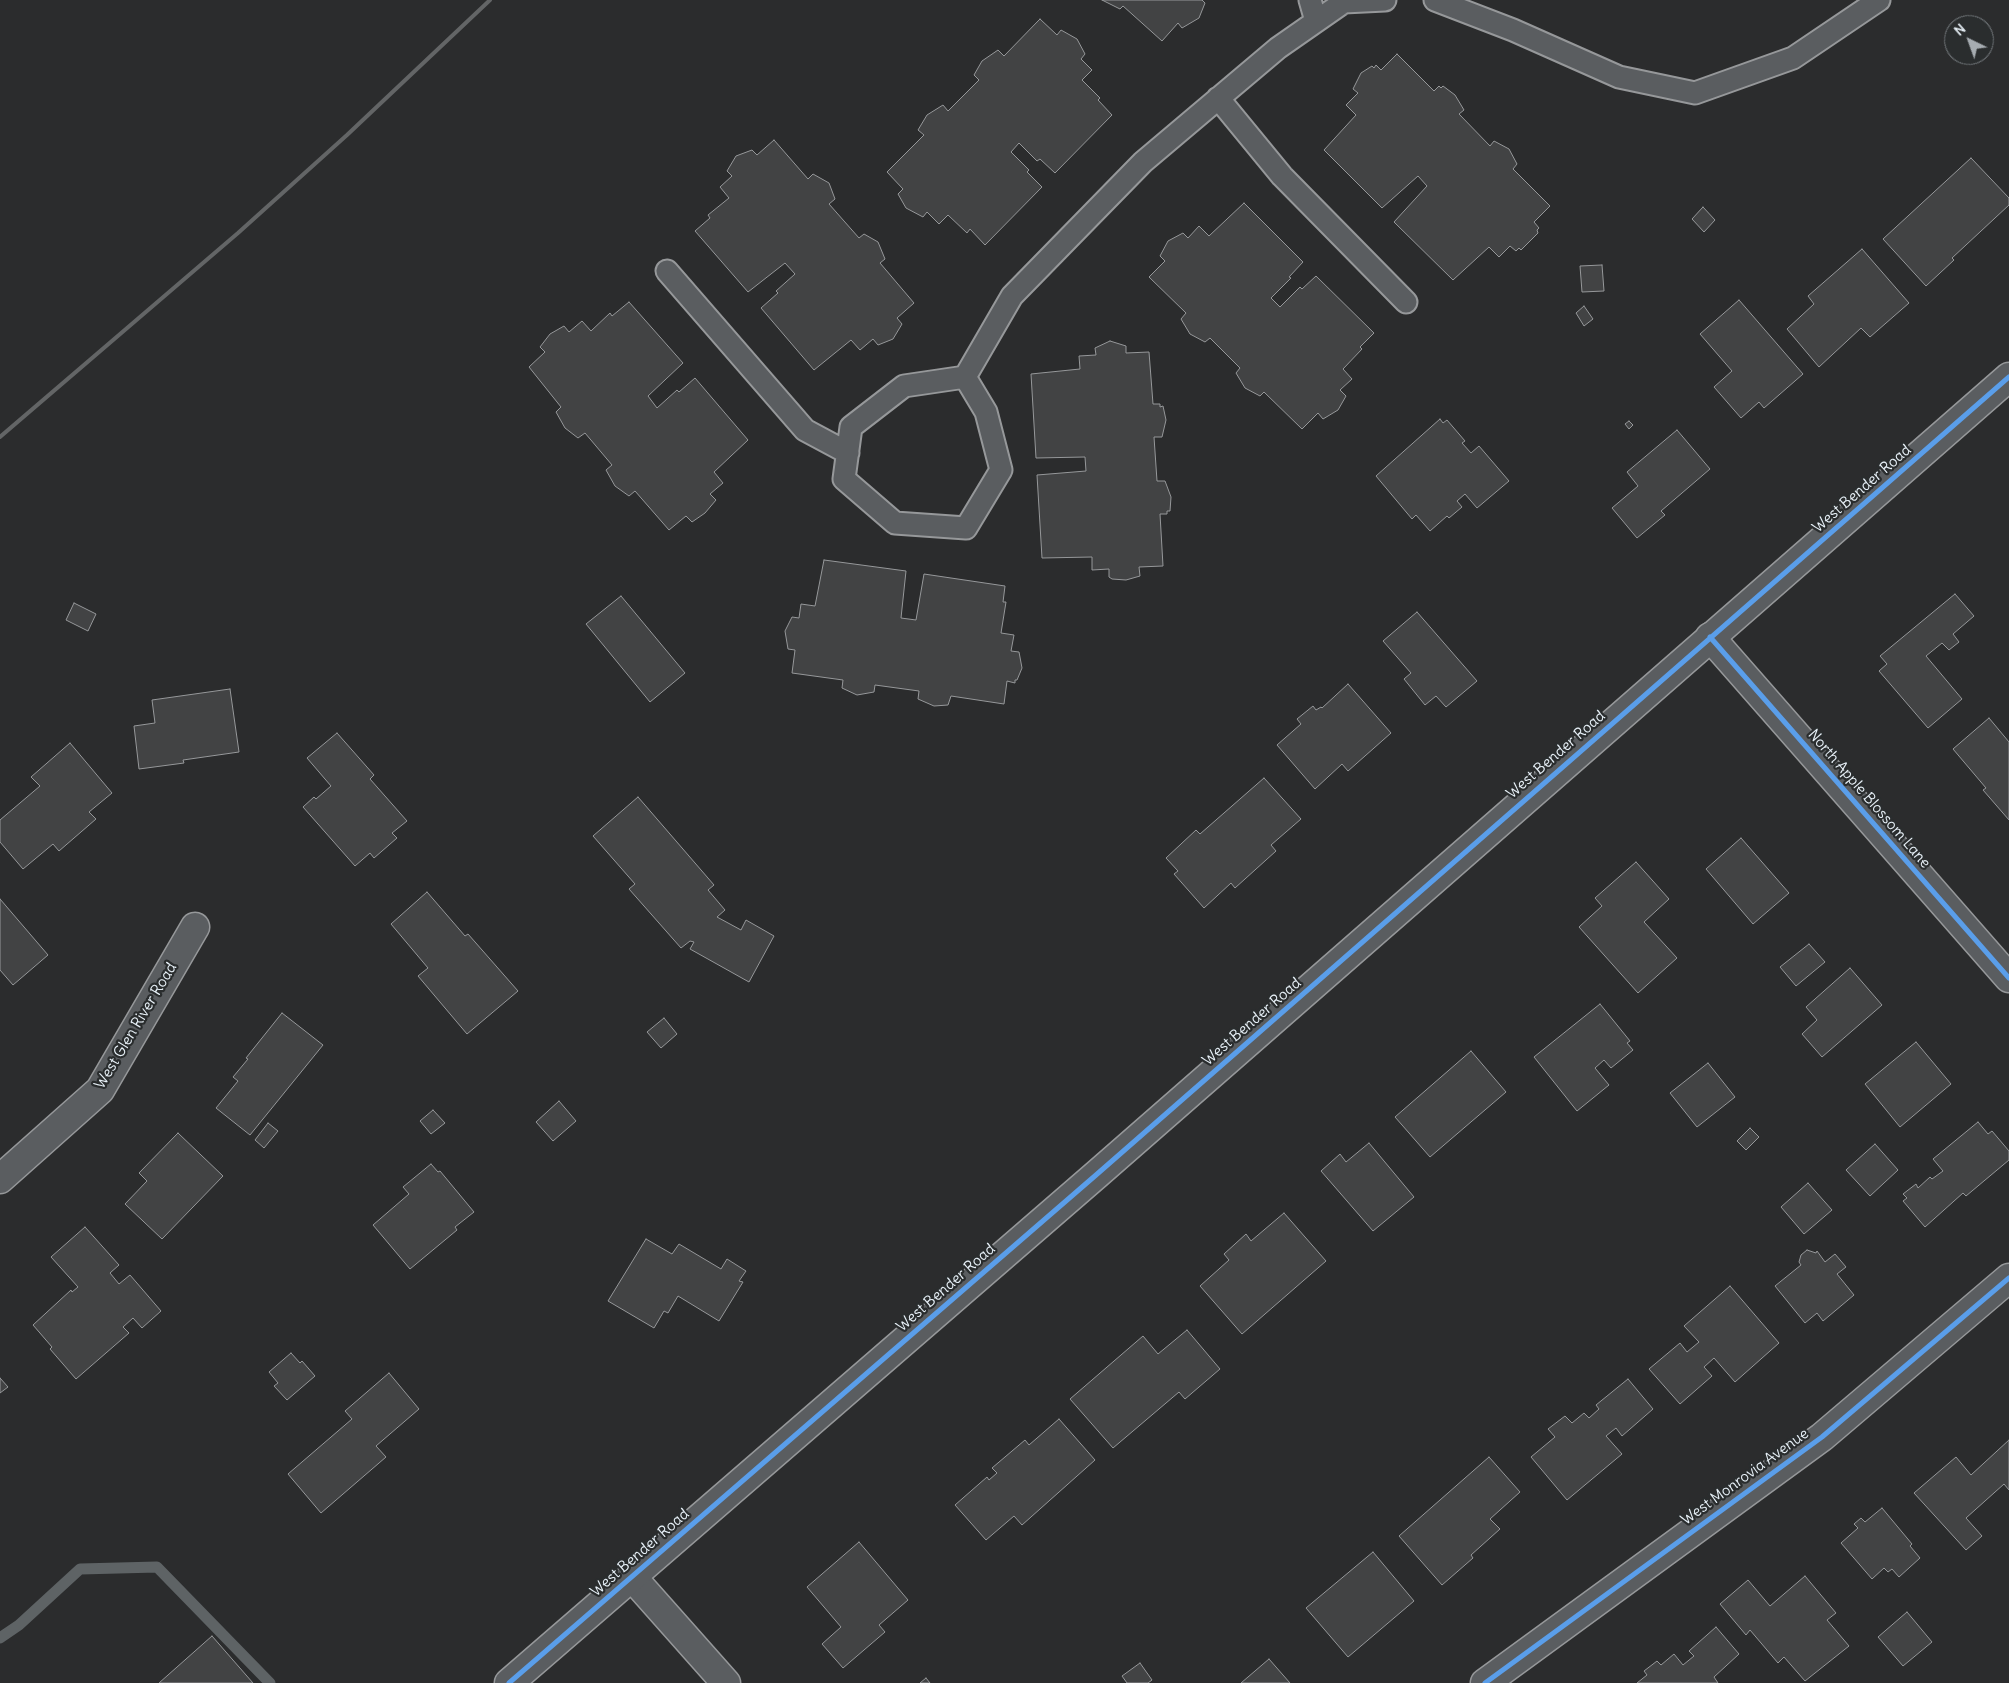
<!DOCTYPE html>
<html>
<head>
<meta charset="utf-8">
<style>
	body { margin:0 }
	#map { position:relative; width:2009px; height:1683px; overflow:hidden; background:#2b2c2d; font-family:Delius,sans-serif }
	canvas { display:block }
	.north { position:absolute; left:1944px; top:15px; width:50px; height:50px; box-sizing:border-box; background:#2a2d2e; border:1px solid #767b7f; border-radius:50%; rotate:318deg; font-size:14px; font-weight:700; line-height:20px; text-align:center; color:#e8f1f8 }
	.north::after { content:''; display:block; margin:auto; width:18px; height:22px; background:#a6acb1; clip-path:polygon(50% 0,100% 100%,50% 72%,0 100%) }
</style>
</head>
<body>
<div id="map">
<canvas width="2009" height="1683"></canvas>
<div class="north">N</div>
</div>
<script>
const context = document.querySelector('canvas').getContext('2d');
context.lineJoin = 'round';
const poly = rows => new Path2D(rows.map(r => 'M' + r).join(''));
function trace(path, color, width, dash) { context.strokeStyle = color; context.lineWidth = width; context.lineCap = dash ? 'butt' : 'round'; context.setLineDash(dash || []); context.stroke(path); }
function paint(path, color) { context.fillStyle = color; context.fill(path, 'evenodd'); }
function drawText(font, color, halo, rows, align = 'center') {
  context.font = font + ' Delius,sans-serif'; context.lineWidth = 4.5; context.setLineDash([]); context.textBaseline = 'middle'; context.strokeStyle = halo; context.fillStyle = color; for (const [text, x, y, turn = 0] of rows) {
    context.save(); context.translate(x, y); context.rotate((+turn || 0) * Math.PI / 180); context.textAlign = isNaN(turn) ? turn : align; if (halo) context.strokeText(text, 0, 0); context.fillText(text, 0, 0); context.restore();
  }
}
const stream = poly([
	[0,1638,19,1625,80,1569,157,1567,270,1683]
]);
const building = poly([
	[1102,0,1202,0,1205,3,1199,18,1182,28,1178,23,1162,41,1123,6,1120,9,1102,0],
	[1040,19,1057,35,1061,30,1077,39,1085,54,1081,59,1092,70,1082,80,1100,98,1098,100,1112,115,1055,173,1040,159,1037,161,1019,143,1011,152,1029,170,1027,172,1042,187,985,245,970,229,967,233,948,215,939,224,927,212,923,217,906,208,898,194,903,189,887,172,924,135,918,130,927,115,943,105,948,111,979,80,974,75,982,61,998,50,1004,56,1040,19],
	[1397,54,1434,91,1439,86,1441,88,1443,86,1455,95,1464,110,1459,114,1490,146,1494,141,1509,149,1517,164,1513,169,1550,206,1534,222,1539,228,1537,230,1538,233,1521,250,1519,248,1516,251,1510,246,1499,257,1489,247,1453,280,1394,222,1427,186,1418,176,1382,208,1324,150,1356,115,1346,105,1358,93,1353,89,1361,73,1372,66,1374,68,1376,65,1381,70,1397,54],
	[774,140,808,179,813,174,829,183,835,199,829,204,859,238,864,234,878,242,885,259,880,263,914,303,897,318,902,324,893,339,878,345,873,339,860,350,851,340,814,370,761,308,778,293,776,291,795,274,785,263,748,292,695,231,710,218,708,215,729,198,720,187,732,176,727,171,736,156,752,150,757,155,774,140],
	[1971,158,2009,198,2009,205,1952,258,1954,260,1926,286,1883,239,1971,158],
	[1244,203,1303,262,1289,277,1291,278,1271,298,1280,307,1300,287,1302,289,1316,276,1374,333,1360,347,1362,349,1343,369,1352,379,1340,390,1346,396,1338,410,1323,419,1318,413,1302,429,1264,392,1260,396,1245,388,1236,373,1240,368,1210,338,1205,342,1190,334,1181,319,1186,313,1149,277,1165,261,1160,256,1168,241,1183,233,1188,238,1199,226,1209,236,1244,203],
	[1703,207,1715,220,1704,232,1692,219,1703,207],
	[1862,249,1909,303,1870,337,1861,328,1819,367,1787,329,1814,304,1808,296,1862,249],
	[1602,265,1604,291,1582,292,1580,266,1602,265],
	[1739,300,1803,374,1764,408,1759,402,1741,418,1714,387,1732,371,1700,334,1739,300],
	[629,302,683,363,648,396,657,408,677,390,679,392,695,378,748,440,714,472,723,483,710,494,716,500,705,513,692,522,686,516,669,530,635,491,629,496,615,486,606,470,612,465,585,433,578,438,565,428,556,412,561,407,529,367,545,352,540,347,550,334,564,326,569,332,582,321,591,331,610,313,612,316,629,302],
	[1584,306,1593,319,1584,326,1576,313,1584,306],
	[1110,341,1126,346,1126,353,1149,352,1153,404,1160,404,1160,407,1163,406,1166,420,1162,437,1154,437,1157,481,1165,481,1171,497,1170,511,1167,511,1167,514,1160,514,1163,566,1139,567,1140,576,1126,580,1112,579,1109,577,1109,569,1092,570,1092,557,1042,558,1037,475,1086,471,1085,457,1036,458,1031,374,1080,369,1079,356,1096,355,1095,348,1110,341],
	[1440,419,1443,423,1447,420,1465,441,1462,443,1471,453,1479,446,1509,481,1477,508,1465,494,1457,501,1462,507,1449,518,1447,516,1430,531,1416,515,1412,519,1376,476,1440,419],
	[1629,421,1633,425,1629,429,1625,424,1629,421],
	[1677,430,1710,469,1661,511,1665,515,1637,538,1612,508,1638,486,1627,472,1677,430],
	[824,560,906,571,901,618,916,620,924,574,1005,586,1003,602,1006,602,1001,633,1014,635,1011,651,1019,652,1022,668,1017,680,1015,680,1015,683,1007,681,1004,704,951,696,948,705,934,706,918,699,919,691,875,685,874,692,857,695,842,688,843,680,792,673,795,650,788,649,785,631,792,617,799,618,801,604,815,606,824,560],
	[1955,594,1974,616,1953,634,1959,642,1949,650,1942,643,1926,656,1962,699,1928,728,1879,671,1887,664,1880,656,1955,594],
	[621,596,685,673,650,702,586,624,621,596],
	[74,603,96,614,88,631,66,620,74,603],
	[1417,612,1477,681,1446,707,1436,696,1425,705,1404,679,1411,673,1383,641,1417,612],
	[1348,684,1391,733,1348,771,1342,764,1315,789,1277,745,1301,724,1297,719,1313,706,1316,710,1321,707,1322,708,1348,684],
	[230,689,239,752,183,760,184,763,139,769,134,726,155,723,152,700,230,689],
	[1989,718,2009,742,2009,820,1983,790,1986,788,1953,749,1989,718],
	[337,733,374,775,370,779,407,821,392,833,397,838,374,858,370,853,355,866,303,807,314,797,316,799,331,786,307,758,337,733],
	[70,743,112,793,89,812,96,819,59,851,53,844,23,869,0,842,0,820,40,786,31,777,70,743],
	[1264,778,1301,819,1271,845,1276,851,1235,888,1231,883,1204,908,1174,874,1178,871,1166,858,1196,830,1200,834,1264,778],
	[638,797,714,885,708,890,725,910,717,917,741,930,746,920,774,936,749,982,690,949,694,942,690,941,681,948,629,889,635,884,593,836,638,797],
	[1741,838,1789,893,1753,924,1706,869,1741,838],
	[1636,862,1669,899,1644,922,1677,958,1638,993,1579,927,1602,906,1595,898,1636,862],
	[427,892,465,936,468,934,518,991,467,1034,418,976,428,968,391,924,427,892],
	[0,899,48,955,13,985,0,970,0,899],
	[1809,944,1825,962,1796,986,1780,967,1809,944],
	[1850,968,1882,1005,1822,1057,1802,1034,1817,1020,1806,1007,1850,968],
	[1600,1004,1630,1041,1627,1043,1633,1050,1611,1068,1604,1060,1595,1068,1609,1085,1577,1111,1534,1057,1600,1004],
	[282,1013,323,1045,250,1135,216,1108,238,1081,233,1077,248,1059,246,1058,282,1013],
	[664,1018,677,1034,661,1048,647,1032,664,1018],
	[1916,1042,1951,1084,1900,1127,1865,1084,1916,1042],
	[1471,1051,1506,1092,1430,1157,1395,1117,1471,1051],
	[1708,1063,1735,1097,1697,1127,1670,1093,1708,1063],
	[559,1101,576,1121,553,1141,536,1122,559,1101],
	[433,1110,445,1123,431,1134,420,1121,433,1110],
	[1978,1122,1988,1134,1992,1131,2009,1151,2009,1160,1966,1196,1963,1193,1925,1227,1903,1201,1907,1198,1903,1194,1916,1184,1918,1188,1930,1177,1932,1179,1943,1171,1933,1159,1978,1122],
	[268,1123,278,1131,264,1148,255,1140,268,1123],
	[1750,1128,1759,1137,1746,1150,1737,1141,1750,1128],
	[178,1133,223,1176,162,1239,125,1204,147,1181,139,1173,178,1133],
	[1369,1143,1414,1197,1373,1231,1321,1171,1340,1154,1346,1162,1369,1143],
	[1875,1144,1898,1170,1870,1196,1846,1170,1875,1144],
	[431,1164,438,1172,440,1171,474,1212,455,1227,457,1230,410,1269,373,1225,409,1194,403,1187,431,1164],
	[1808,1183,1832,1210,1804,1234,1781,1207,1808,1183],
	[1284,1213,1326,1261,1242,1334,1200,1286,1229,1260,1224,1254,1246,1234,1251,1241,1284,1213],
	[85,1227,119,1265,110,1273,119,1284,130,1275,161,1311,142,1328,133,1318,123,1327,129,1333,76,1379,50,1349,52,1347,33,1325,71,1290,72,1292,78,1287,51,1257,85,1227],
	[646,1239,672,1254,679,1244,721,1269,727,1259,746,1271,739,1281,743,1282,719,1321,678,1296,668,1313,664,1311,654,1328,608,1301,646,1239],
	[1807,1250,1816,1253,1817,1251,1825,1262,1835,1254,1846,1267,1837,1274,1854,1295,1823,1321,1817,1313,1805,1323,1775,1286,1801,1265,1799,1262,1801,1255,1807,1250],
	[1730,1286,1779,1343,1735,1382,1714,1358,1704,1367,1712,1376,1680,1404,1649,1369,1680,1343,1687,1352,1699,1342,1684,1326,1730,1286],
	[1187,1330,1220,1369,1185,1399,1179,1392,1113,1448,1070,1399,1143,1336,1158,1354,1187,1330],
	[291,1353,300,1363,302,1361,315,1376,287,1400,274,1386,278,1383,269,1372,291,1353],
	[389,1373,419,1409,376,1446,386,1457,321,1513,288,1474,352,1419,345,1411,389,1373],
	[0,1378,8,1387,0,1393,0,1378],
	[1628,1379,1653,1409,1622,1436,1616,1428,1606,1436,1622,1454,1567,1500,1531,1457,1555,1437,1548,1429,1565,1416,1572,1423,1584,1413,1589,1418,1599,1409,1596,1405,1628,1379],
	[1059,1419,1095,1460,1022,1525,1014,1516,986,1540,955,1505,987,1477,989,1480,997,1473,992,1468,1025,1440,1029,1445,1059,1419],
	[2009,1440,2009,1490,2004,1484,1966,1518,1982,1536,1966,1550,1914,1493,1956,1457,1971,1475,2009,1440],
	[1489,1457,1520,1492,1490,1519,1500,1529,1471,1555,1473,1558,1442,1585,1399,1536,1489,1457],
	[1882,1508,1912,1544,1910,1546,1920,1558,1899,1577,1892,1569,1888,1572,1884,1568,1872,1579,1841,1543,1858,1528,1854,1524,1861,1518,1865,1522,1882,1508],
	[859,1542,908,1600,879,1625,885,1632,843,1668,822,1644,841,1627,807,1587,859,1542],
	[1373,1552,1414,1601,1348,1657,1306,1608,1373,1552],
	[1805,1576,1836,1613,1827,1620,1849,1646,1805,1681,1784,1657,1778,1663,1750,1630,1746,1635,1720,1604,1748,1580,1770,1606,1805,1576],
	[1907,1612,1932,1642,1903,1666,1878,1637,1907,1612],
	[1716,1627,1739,1654,1714,1677,1718,1683,1637,1683,1647,1675,1644,1671,1657,1661,1661,1665,1674,1654,1683,1665,1694,1656,1689,1651,1716,1627],
	[212,1636,253,1683,159,1683,212,1636],
	[1269,1659,1290,1683,1241,1683,1269,1659],
	[1140,1663,1152,1680,1148,1683,1127,1683,1122,1676,1140,1663],
	[926,1678,930,1683,920,1683,926,1678]
]);
const lane = poly([
	[1310,0,1316,21],
	[1435,0,1513,30,1619,77,1695,93,1793,58,1879,0],
	[1218,98,1282,176,1406,302],
	[667,271,805,430,848,453],
	[965,377,1012,296,1143,162,1278,48,1344,2,1385,0],
	[965,377,986,412,1001,470,966,528,895,523,844,479,851,427,904,386,965,377]
]);
const street = poly([
	[1710,637,2009,978],
	[0,1179,100,1090,195,927],
	[632,1577,726,1683],
	[1485,1683,1822,1437,2009,1278]
]);
const secondary = poly([
	[509,1683,1096,1175,2009,377]
]);
const rail = poly([
	[0,437,238,233,347,135,490,0]
]);
const cycleway = poly([
	[1710,637,2009,978],
	[509,1683,1096,1175,2009,377],
	[1485,1683,1822,1437,2009,1278]
]);
const streetNames = [
	["West Bender Road",1862,489,-41],
	["West Bender Road",1556,755,-41],
	["North Apple Blossom Lane",1869,799,49],
	["West Bender Road",1252,1022,-41],
	["West Glen River Road",136,1026,-59],
	["West Bender Road",946,1288,-41],
	["West Monrovia Avenue",1745,1477,-36],
	["West Bender Road",640,1553,-41]
];
trace(stream, '#5e6365', 11);
paint(building, '#424344');
trace(building, '#96989a', 1);
trace(lane, '#96989a', 25);
trace(street, '#96989a', 31);
trace(secondary, '#96989a', 31);
trace(lane, '#5a5d60', 21);
trace(street, '#5a5d60', 28);
trace(secondary, '#5a5d60', 28);
trace(rail, '#636566', 4);
trace(cycleway, '#5a9eea', 5);
drawText('15px', '#e8f1f8', '#2a2d2e', streetNames);
</script>
</body>
</html>
